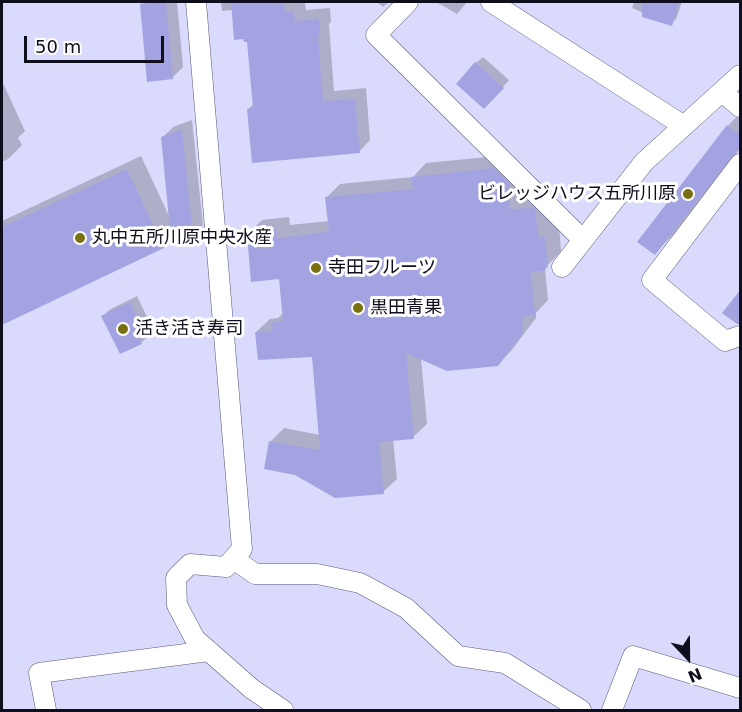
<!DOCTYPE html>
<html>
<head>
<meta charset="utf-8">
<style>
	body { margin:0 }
	#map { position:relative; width:742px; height:712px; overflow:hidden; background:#dadafc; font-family:"DejaVu Sans",sans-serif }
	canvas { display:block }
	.frame { position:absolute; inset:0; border:3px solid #0f0e1c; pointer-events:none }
	.north { position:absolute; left:658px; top:628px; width:60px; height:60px; -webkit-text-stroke:4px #fff; paint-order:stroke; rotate:158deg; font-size:16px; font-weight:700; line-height:24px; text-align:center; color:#0f0e1c }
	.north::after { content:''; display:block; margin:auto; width:21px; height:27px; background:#0f0e1c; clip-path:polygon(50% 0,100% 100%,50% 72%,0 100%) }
	.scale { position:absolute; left:24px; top:36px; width:140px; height:27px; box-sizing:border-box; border:3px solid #0f0e1c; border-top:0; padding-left:8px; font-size:18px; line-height:21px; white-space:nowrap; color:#0f0e1c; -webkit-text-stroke:4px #fff; paint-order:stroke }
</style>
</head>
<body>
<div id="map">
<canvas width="742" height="712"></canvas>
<div class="frame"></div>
<div class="north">N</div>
<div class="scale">50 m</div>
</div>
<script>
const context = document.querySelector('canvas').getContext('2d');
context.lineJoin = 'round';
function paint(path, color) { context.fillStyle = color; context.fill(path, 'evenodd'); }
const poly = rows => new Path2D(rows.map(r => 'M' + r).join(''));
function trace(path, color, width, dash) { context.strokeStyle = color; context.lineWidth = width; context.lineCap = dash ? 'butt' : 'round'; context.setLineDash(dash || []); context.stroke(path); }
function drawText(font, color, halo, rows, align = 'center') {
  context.font = font + ' "DejaVu Sans","Noto Sans JP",sans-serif'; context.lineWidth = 6; context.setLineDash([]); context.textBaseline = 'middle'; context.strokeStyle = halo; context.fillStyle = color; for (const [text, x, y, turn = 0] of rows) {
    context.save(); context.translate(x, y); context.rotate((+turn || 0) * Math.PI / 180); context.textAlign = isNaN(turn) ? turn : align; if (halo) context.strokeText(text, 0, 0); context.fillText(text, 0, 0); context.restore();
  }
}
const shadow = poly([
	[145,2,177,2,183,67,172,78,141,5],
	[221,2,305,2,306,10,330,8,331,22,329,24,334,91,366,88,370,140,359,152,248,109,254,104,248,41,233,10,222,11],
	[377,2,389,2,383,7],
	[436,2,467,2,457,14],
	[631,2,682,2,676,19,671,24,632,8,634,2],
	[483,57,509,80,491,101,476,63],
	[2,81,25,131,18,138,22,145,8,159,2,162],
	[740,113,740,149,674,234,655,253,728,126],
	[192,120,203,225,192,236,172,239,163,247,2,323,2,221,141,156,170,218,162,138,173,127],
	[508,155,522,169,523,198,546,195,552,225,559,224,561,251,545,268,548,300,536,313,536,318,511,351,497,365,421,358,427,424,413,437,393,439,397,479,383,492,296,473,270,442,284,428,320,435,313,355,256,332,270,319,278,318,284,312,280,277,248,234,262,220,289,217,290,225,329,221,326,198,340,184,413,177,426,163],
	[137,296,148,319,142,324,148,336,141,343,102,317,109,310]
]);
const building = poly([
	[166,2,173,79,147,82,140,4],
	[231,2,284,2,285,12,294,11,295,21,319,19,320,35,318,36,323,101,355,99,360,153,252,163,247,109,253,108,247,42,244,42,243,39,234,40],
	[642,2,679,2,672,26,642,17],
	[475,62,504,88,484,109,456,84],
	[727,125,741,136,741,146,655,255,637,242],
	[182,129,193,237,171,240,161,137],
	[494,168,509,183,510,210,533,207,535,209,539,238,545,236,548,266,544,271,531,271,535,315,522,317,523,333,498,366,447,371,406,353,414,439,379,442,384,494,335,498,295,475,264,469,269,441,320,450,312,357,258,360,255,332,272,331,271,323,283,321,279,279,251,282,247,234,276,230,277,238,329,232,325,197,413,189,411,177],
	[127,169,164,248,2,325,2,227],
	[741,289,741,324,737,324,722,313],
	[130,302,142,327,135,330,142,344,120,354,101,316]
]);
const street = poly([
	[196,2,242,549,226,567,190,564,176,578,177,605,195,639,252,689,283,710],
	[408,2,376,35,583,240],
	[491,2,684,126],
	[722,92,740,107],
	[740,164,652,280,725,341,740,336],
	[562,267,644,162,740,75],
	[234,559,255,574,317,574,360,583,406,608,458,656,505,663,581,710],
	[46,710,39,673,209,651],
	[612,710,633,656,740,688]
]);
const markers = [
	[688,194,6,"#787011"],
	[80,238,6,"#787011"],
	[316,268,6,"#787011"],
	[358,308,6,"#787011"],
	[123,329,6,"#787011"]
];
const poiNames = [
	["ビレッジハウス五所川原",676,194,"right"],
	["丸中五所川原中央水産",92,238],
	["寺田フルーツ",328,268],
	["黒田青果",370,308],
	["活き活き寿司",135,329]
];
paint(shadow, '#0003');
paint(building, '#a3a3e1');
trace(street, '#5a5a7d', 21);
trace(street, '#fff', 20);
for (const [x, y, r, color] of markers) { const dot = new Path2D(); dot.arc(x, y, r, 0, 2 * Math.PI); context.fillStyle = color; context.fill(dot); trace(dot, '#fff', 2); }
drawText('18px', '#0f0e1c', '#fff', poiNames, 'left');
</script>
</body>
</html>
